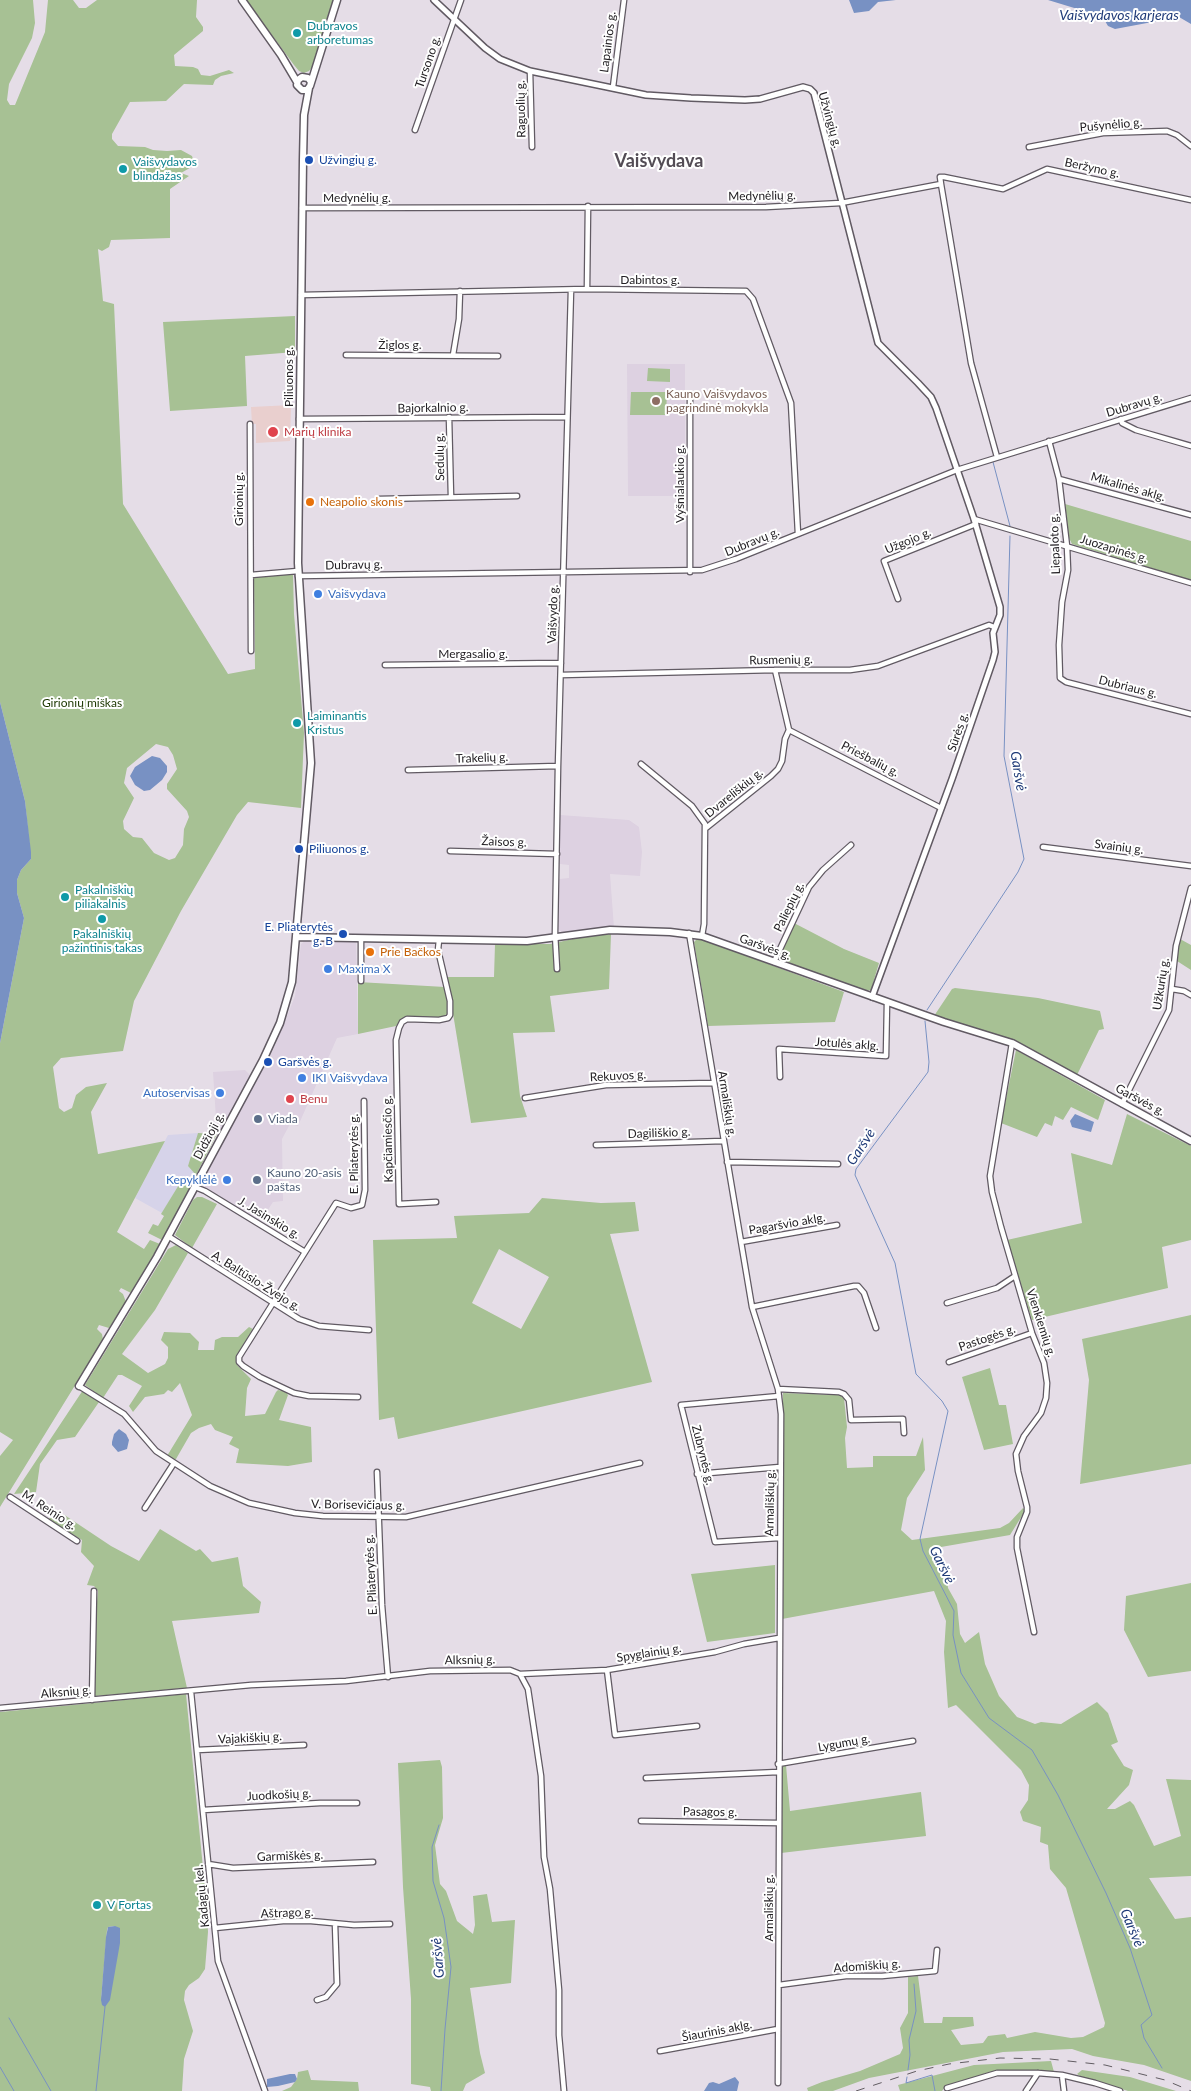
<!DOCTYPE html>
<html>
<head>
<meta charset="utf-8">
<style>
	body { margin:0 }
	canvas { display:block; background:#e5dde7 }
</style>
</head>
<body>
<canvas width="1191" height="2091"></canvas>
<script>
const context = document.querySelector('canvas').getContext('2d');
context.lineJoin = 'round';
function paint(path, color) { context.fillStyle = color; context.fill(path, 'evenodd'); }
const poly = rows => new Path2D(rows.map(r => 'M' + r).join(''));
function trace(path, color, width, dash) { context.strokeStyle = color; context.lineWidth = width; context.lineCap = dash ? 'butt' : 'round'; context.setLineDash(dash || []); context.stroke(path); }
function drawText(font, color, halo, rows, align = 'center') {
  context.font = font + ' Lato,sans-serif'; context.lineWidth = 4; context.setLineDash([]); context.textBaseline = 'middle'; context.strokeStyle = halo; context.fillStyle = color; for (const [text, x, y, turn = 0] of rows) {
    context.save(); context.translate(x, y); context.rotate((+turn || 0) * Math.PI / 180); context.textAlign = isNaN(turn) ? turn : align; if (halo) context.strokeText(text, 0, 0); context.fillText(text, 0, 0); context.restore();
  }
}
const built = poly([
	[627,364,685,364,685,496,628,496],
	[560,815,629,820,639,827,642,852,640,876,610,874,614,928,594,929,564,934,558,929,559,879,569,878,569,865,560,864],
	[305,941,355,941,356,943,358,1034,337,1038,298,1126,290,1124,282,1139,283,1201,273,1202,260,1222,204,1186,202,1182,273,1050,286,1019,295,996,301,944],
	[245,1070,250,1075,235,1105,217,1134,213,1072]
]);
const industrial = poly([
	[198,1133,188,1166,196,1175,191,1181,183,1181,180,1183,162,1213,135,1198,168,1135]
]);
const medical = poly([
	[291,405,290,441,256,443,256,424,252,424,251,407]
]);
const green = poly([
	[0,0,33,0,35,23,32,38,9,84,7,100,10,105,15,105,45,32,48,0,73,0,79,8,86,8,97,0,197,0,196,17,203,27,203,31,174,55,175,66,193,67,198,69,201,75,210,76,229,70,234,73,221,76,215,80,213,85,184,84,166,101,130,102,112,134,112,139,118,146,145,147,153,150,167,151,181,150,192,156,195,165,181,173,189,176,170,189,170,238,111,240,109,247,102,251,98,249,103,301,114,304,123,504,228,674,255,669,254,578,257,576,293,574,294,614,304,733,301,808,248,802,237,815,181,911,134,1001,123,1051,61,1058,53,1067,59,1108,64,1112,72,1108,76,1095,86,1087,107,1083,91,1112,98,1154,165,1141,117,1232,144,1249,150,1240,160,1244,131,1293,121,1288,119,1291,123,1294,126,1302,109,1328,99,1325,97,1329,102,1334,103,1340,0,1507,0,1456,13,1440,0,1432,0,1043,24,918,17,893,17,880,21,870,31,859,25,801,0,702],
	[156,744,168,747,173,755,177,769,167,784,167,789,187,811,189,817,184,829,183,845,175,858,169,860,154,853,142,838,133,837,124,829,123,821,134,798,124,783,127,768],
	[246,0,334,0,313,66,309,71,304,73,299,71,294,65],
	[295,316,295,352,245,356,247,406,170,411,163,322],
	[648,368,670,369,670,382,647,381],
	[631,392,667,392,666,415,630,415],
	[1065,504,1191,541,1191,580,1072,544,1069,538],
	[794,923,844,949,879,963,871,990,865,991,778,960],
	[611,934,609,989,550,996,555,1032,513,1033,520,1096,527,1117,471,1123,447,977,494,977,495,944,550,944,582,937],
	[698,938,844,992,835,1022,708,1026,694,942],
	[1180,939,1191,945,1191,970,1177,961],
	[358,982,445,987,450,1011,442,1018,409,1017,401,1020,396,1026,358,1034],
	[955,988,1038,998,1100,1011,1104,1029,1099,1030,1077,1075,1024,1045,999,1035,934,1016,952,989],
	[1016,1050,1105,1100,1098,1120,1071,1107,1063,1120,1055,1116,1052,1126,1045,1123,1037,1137,1001,1123],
	[1127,1114,1191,1146,1191,1240,1162,1247,1168,1288,1032,1320,1007,1240,1082,1223,1071,1153,1112,1165],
	[198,1133,217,1134,196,1175,188,1166],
	[187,1180,191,1181,192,1184,162,1240,148,1233,153,1224,158,1226,164,1216,161,1214,180,1183],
	[197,1197,202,1197,217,1204,192,1248,175,1235,193,1200],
	[542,1198,601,1203,635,1202,639,1231,610,1234,652,1382,398,1439,394,1417,379,1420,373,1240,457,1238,454,1216,529,1213],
	[499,1249,549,1277,521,1329,472,1303],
	[176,1245,188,1253,155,1310,122,1354,148,1373,165,1364,168,1358,168,1347,161,1340,164,1332,190,1333,199,1342,198,1350,214,1350,215,1340,222,1337,238,1337,249,1327,253,1329,236,1359,237,1365,251,1379,247,1388,245,1416,265,1414,276,1392,278,1390,286,1392,288,1395,279,1420,311,1427,312,1462,288,1466,236,1463,239,1449,229,1444,233,1437,215,1430,211,1424,199,1428,191,1433,176,1459,174,1460,167,1456,192,1415,180,1383,172,1392,168,1390,164,1394,145,1397,133,1412,129,1406,142,1386,122,1375,118,1375,103,1398,85,1385,168,1249],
	[1191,1315,1191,1464,1080,1484,1089,1380,1082,1339],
	[990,1368,999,1405,1006,1405,1013,1444,984,1450,962,1377],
	[83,1390,99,1402,75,1437,57,1440,40,1464,36,1492,14,1494],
	[783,1393,840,1395,844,1398,847,1427,845,1438,847,1468,873,1467,873,1456,916,1456,923,1437,925,1470,907,1498,901,1530,912,1540,1000,1528,1009,1523,1023,1508,1025,1511,1010,1535,941,1547,935,1550,934,1554,946,1572,948,1588,957,1604,960,1634,965,1643,979,1632,985,1664,999,1696,1017,1717,1035,1724,1041,1722,1061,1724,1097,1702,1108,1713,1118,1742,1111,1745,1124,1766,1133,1770,1129,1785,1107,1809,1115,1809,1130,1801,1134,1805,1154,1846,1181,1836,1166,1779,1191,1780,1191,1876,1149,1878,1175,1919,1191,1917,1191,2081,1144,2065,1093,2056,1072,2049,1003,2052,869,2078,833,2091,808,2091,807,2088,822,2082,860,2071,900,2054,903,2048,900,2028,908,2013,908,1977,918,1976,924,2023,942,2023,943,2017,973,2017,974,2026,951,2030,961,2045,983,2043,988,2036,1005,2034,1007,2038,1035,2032,1071,2038,1083,2037,1104,2027,1105,2023,1066,1888,1050,1869,1048,1845,1040,1842,1041,1827,1023,1821,1020,1812,1028,1800,1029,1785,1021,1770,956,1705,948,1708,944,1652,946,1621,934,1591,782,1619],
	[63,1514,111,1546,139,1561,160,1529,196,1551,200,1549,212,1562,238,1557,243,1586,261,1602,259,1613,172,1621,187,1688,95,1696,95,1623,98,1591,94,1586,87,1585,94,1566,81,1552,82,1540,47,1519],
	[775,1565,775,1633,707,1642,691,1574],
	[1191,1583,1191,1671,1148,1677,1124,1630,1126,1596],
	[186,1694,207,1909,208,1932,205,1969,199,1978,189,1985,185,1991,184,2000,193,2031,184,2059,182,2091,0,2091,0,1712],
	[115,1926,101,2000,107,1930,108,1927],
	[440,1760,442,1767,443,1818,435,1845,440,1884,446,1891,457,1921,473,1934,475,1925,473,1896,487,1894,492,1922,515,1920,511,1983,470,1988,480,2053,485,2073,466,2084,463,2091,431,2091,430,2087,411,2084,411,1999,403,1887,398,1763],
	[780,1765,786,1765,790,1811,921,1792,926,1836,781,1853],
	[1051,2061,1054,2072,997,2072,946,2086,942,2091,900,2091,898,2085,974,2065],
	[308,2070,311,2080,358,2082,359,2091,282,2091,291,2087,297,2079,298,2072],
	[1082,2070,1130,2077,1176,2091,1128,2091,1080,2076,1077,2074]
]);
const water = poly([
	[849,0,896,0,878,2,869,11,854,13],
	[1048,0,1191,0,1191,24,1179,17,1115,29,1108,26,1105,21,1094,14],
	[0,702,25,801,31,852,31,859,21,870,17,880,17,893,24,918,0,1043],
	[152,756,160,758,167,766,167,772,162,780,150,790,144,791,135,785,130,776,135,767],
	[1075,1114,1094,1122,1091,1132,1072,1127,1070,1121],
	[119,1429,126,1434,129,1440,127,1449,118,1452,112,1445,112,1442,114,1434],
	[115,1926,120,1928,120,1943,110,2000,105,2007,102,2005,101,2000,106,1937,108,1927],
	[290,2074,295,2074,297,2079,295,2082,278,2086,267,2087,267,2079],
	[735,2077,739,2082,737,2091,704,2091,709,2083,713,2082,719,2084]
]);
const stream = poly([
	[993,462,1010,526],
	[927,1010,1018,872,1024,859,1004,756,1010,536],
	[925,1021,929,1062,928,1072,856,1169,855,1175,895,1263,916,1374,942,1401,948,1411,920,1539,923,1551,954,1611,953,1635,961,1673,989,1718,1032,1750,1058,1795,1106,1893,1130,1948,1152,2015,1141,2025,1144,2038,1162,2068],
	[439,1825,432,1847,433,1881,444,1918,451,1967,445,2029,441,2091],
	[9,2018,51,2091],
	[0,2067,14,2091],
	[908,2070,910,2055,909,2040,916,2011,914,1984],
	[907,2077,906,2083,932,2075,935,2091],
	[96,2091,105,2007]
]);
const minor = poly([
	[530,71,532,147],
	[613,87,624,0],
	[415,130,461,0],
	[1029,147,1103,133,1167,131,1177,135,1191,146],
	[941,184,940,177,944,177,1003,189,1047,169,1191,200],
	[302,208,766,207,841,203,941,184,971,363,997,457],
	[587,289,588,206],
	[301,295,587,289,746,291,753,299,791,403,798,534],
	[346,355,498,356],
	[453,355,459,319,460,291],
	[690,397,690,572],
	[449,417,451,497],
	[299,419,567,417],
	[1121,419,1122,423,1136,430,1191,446],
	[250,424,251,651],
	[1049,441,1059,479,1067,546,1068,570,1062,602,1059,645,1060,678,1066,682,1191,714],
	[1059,479,1191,515],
	[379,499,517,496],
	[974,519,1191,583],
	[251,575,298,571],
	[298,576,702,570,736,559,957,470,1191,398],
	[898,599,884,561,976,524],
	[385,665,561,663],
	[561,675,775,670,850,670,878,666,989,625,994,627],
	[789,730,941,808],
	[641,764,692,806,705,824,704,924,702,936],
	[408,770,558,766],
	[706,828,771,776,778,769,782,761,785,739,789,730,775,670],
	[1043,847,1191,866],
	[450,851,557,854],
	[689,933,752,1307,778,1389,781,1414,778,2083],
	[361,939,361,981],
	[774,962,809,887,823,870,851,845],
	[557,969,555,934,558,766,571,290],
	[1172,989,1184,991,1191,995],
	[1012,1043,990,1176,992,1192,1001,1227,1032,1333,1044,1363,1047,1383,1046,1398,1041,1413,1024,1436,1016,1454,1018,1471,1027,1507,1027,1512,1017,1537,1017,1548,1034,1632],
	[780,1077,779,1049,886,1056,887,1002],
	[525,1098,606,1085,713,1083],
	[1122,1104,1169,1010,1176,946,1191,888],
	[596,1145,723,1141],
	[727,1162,838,1164],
	[195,1187,205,1191,305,1252],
	[436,1202,399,1204,396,1040,399,1028,402,1022,407,1019,439,1020,448,1018,450,1015,450,1001,438,950,439,940],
	[168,1236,299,1319,319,1326,369,1330],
	[741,1242,837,1225],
	[947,1303,997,1288,1015,1276],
	[752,1307,854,1286,858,1286,864,1293,876,1328],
	[949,1362,1032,1333],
	[79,1386,124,1414,156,1451,210,1486,249,1503,295,1513,323,1516,406,1517,640,1463],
	[778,1389,839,1392,844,1394,849,1400,851,1420,903,1419,904,1433],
	[779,1396,681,1405,715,1542,779,1538],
	[358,1397,309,1396,294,1393,260,1377,243,1366,239,1362,239,1357,336,1203,351,1208,362,1205,365,1190,364,1101],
	[377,1472,382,1605,388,1677],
	[697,1474,780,1467],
	[10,1497,77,1541],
	[145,1508,174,1463],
	[607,1670,615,1735,697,1726],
	[520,1674,607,1670,715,1652,744,1644,779,1638],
	[191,1692,218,1961,265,2091],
	[92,1700,94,1591],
	[0,1708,251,1685,346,1681,430,1671,510,1670,520,1674,528,1689,541,1776,544,1857,550,1889,559,1990,559,2035,564,2091],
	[197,1750,304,1745],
	[778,1764,913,1741],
	[646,1778,778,1772],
	[203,1810,320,1803,357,1803],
	[641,1821,778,1823],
	[208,1864,233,1868,373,1862],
	[215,1928,283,1921,311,1921,354,1925,390,1924],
	[779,1985,846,1976,882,1976,935,1971,937,1950],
	[317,2000,326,1997,337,1984,335,1924],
	[660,2051,778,2029],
	[1062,2075,1064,2091],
	[947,2088,997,2073,1038,2073,1062,2075,1095,2083,1120,2091],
	[1026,2091,1038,2073]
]);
const tertiary = poly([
	[434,0,485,48,500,59,530,71,646,95,691,98,745,100,760,99,803,87,810,89,814,93,878,343,918,383,931,397,936,408,974,519,1000,607,1000,615,993,633,995,652,993,660,952,779,872,997]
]);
const secondary = poly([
	[242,0,281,55,297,82],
	[311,82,308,78,302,77,298,80,297,85,302,90,307,90,310,86,337,0],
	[296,937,527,941,610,930,670,932,702,936,944,1022,1012,1043,1191,1141],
	[79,1386,157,1257,263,1060,280,1023,292,982,311,763,298,563,303,160,304,115,309,88]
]);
const rail = poly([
	[856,2091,917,2071,949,2064,1000,2058,1050,2059,1105,2065,1165,2080,1191,2091]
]);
const markers = [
	[297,33,5,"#0f9aa8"],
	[309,160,5,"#1a4fb4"],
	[123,169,5,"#0f9aa8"],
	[656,401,5,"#8d6e63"],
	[273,432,6,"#e0444e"],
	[310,502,5,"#e8710a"],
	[318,594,5,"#3f7fe0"],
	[297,723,5,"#0f9aa8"],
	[299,849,5,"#1a4fb4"],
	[65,897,5,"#0f9aa8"],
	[102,919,5,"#0f9aa8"],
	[343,934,5,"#1a4fb4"],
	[370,952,5,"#e8710a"],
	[328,969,5,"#3f7fe0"],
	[268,1062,5,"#1a4fb4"],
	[302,1078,5,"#3f7fe0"],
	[220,1093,5,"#3f7fe0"],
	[290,1099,5,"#e0444e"],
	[258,1119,5,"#5c6f8a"],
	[227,1180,5,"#3f7fe0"],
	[257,1180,5,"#5c6f8a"],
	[97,1905,5,"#0f9aa8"]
];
const cultureNames = [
	["Dubravos",307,26],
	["arboretumas",307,40],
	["Vaišvydavos",133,162],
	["blindažas",133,176],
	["Laiminantis",307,716],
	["Kristus",307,730],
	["Pakalniškių",75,890],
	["piliakalnis",75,904],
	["Pakalniškių",102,934,"center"],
	["pažintinis takas",102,948,"center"],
	["V Fortas",107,1905]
];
const streetNames = [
	["Lapainios g.",608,42,-83],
	["Tursono g.",428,62,-71],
	["Raguolių g.",521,109,-91],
	["Užvingių g.",830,120,74],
	["Pušynėlio g.",1111,125,-5],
	["Beržyno g.",1092,168,12],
	["Medynėlių g.",762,196,-1],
	["Medynėlių g.",357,198],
	["Dabintos g.",650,280],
	["Žiglos g.",400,345],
	["Piliuonos g.",289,377,-90],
	["Dubravų g.",1134,405,-17],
	["Bajorkalnio g.",433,408,-1],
	["Sedulų g.",440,457,-91],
	["Vyšnialaukio g.",680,484,-90],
	["Mikalinės aklg.",1128,487,16],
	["Girionių g.",239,499,-90],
	["Užgojo g.",908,541,-23],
	["Dubravų g.",752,542,-22],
	["Liepaloto g.",1055,544,-92],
	["Juozapinės g.",1114,549,17],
	["Dubravų g.",354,565,-1],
	["Vaišvydo g.",553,614,-88],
	["Mergasalio g.",473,654],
	["Rusmenių g.",781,660,-1],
	["Dubriaus g.",1128,687,14],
	["Sūrės g.",958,732,-71],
	["Trakelių g.",482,758,-2],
	["Priešbalių g.",870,759,27],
	["Dvareliškių g.",734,793,-39],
	["Žaisos g.",504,842,2],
	["Svainių g.",1119,847,7],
	["Paliepių g.",789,907,-64],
	["Garšvės g.",765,947,20],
	["Užkurių g.",1161,984,-81],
	["Jotulės aklg.",847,1044,4],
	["Rekuvos g.",618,1076,-3],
	["Garšvės g.",1140,1100,28],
	["Armališkių g.",727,1104,81],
	["Dagiliškio g.",659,1133,-2],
	["Didžioji g.",209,1136,-62],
	["Kapčiamiesčio g.",388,1139,-91],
	["E. Pliaterytės g.",354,1154,-90],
	["J. Jasinskio g.",269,1218,31],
	["Pagaršvio aklg.",787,1224,-10],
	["A. Baltūsio-Žvejo g.",256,1281,32],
	["Vienkiemių g.",1041,1323,72],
	["Pastogės g.",987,1338,-19],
	["Zubrynės g.",703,1455,76],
	["Armališkių g.",770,1503,-89],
	["V. Borisevičiaus g.",358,1505,1],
	["M. Reinio g.",49,1510,33],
	["E. Pliaterytės g.",371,1575,-93],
	["Spyglainių g.",649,1653,-9],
	["Alksnių g.",470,1660,-1],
	["Alksnių g.",66,1692,-5],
	["Vajakiškių g.",250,1738,-3],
	["Lygumų g.",844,1743,-10],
	["Juodkošių g.",279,1795,-3],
	["Pasagos g.",710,1812,1],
	["Garmiškės g.",290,1856,-2],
	["Kadagių kel.",202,1896,-96],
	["Armališkių g.",769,1908,-90],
	["Aštrago g.",287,1913,-2],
	["Adomiškių g.",867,1966,-4],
	["Šiaurinis aklg.",717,2031,-11]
];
const transitNames = [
	["Užvingių g.",319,160],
	["Piliuonos g.",309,849],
	["E. Pliaterytės",333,927,"right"],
	["g. B",333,941,"right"],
	["Garšvės g.",278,1062]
];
const educationNames = [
	["Kauno Vaišvydavos",666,394],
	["pagrindinė mokykla",666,408]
];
const healthNames = [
	["Marių klinika",284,432],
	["Benu",300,1099]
];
const foodNames = [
	["Neapolio skonis",320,502],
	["Prie Bačkos",380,952]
];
const shopNames = [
	["Vaišvydava",328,594],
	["Maxima X",338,969],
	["IKI Vaišvydava",312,1078],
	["Autoservisas",210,1093,"right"],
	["Kepyklėlė",217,1180,"right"]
];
const parkNames = [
	["Girionių miškas",82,703]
];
const serviceNames = [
	["Viada",268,1119],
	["Kauno 20-asis",267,1173],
	["paštas",267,1187]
];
const waterNames = [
	["Vaišvydavos karjeras",1119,15],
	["Garšvė",1018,771,81],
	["Garšvė",861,1147,-57],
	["Garšvė",942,1565,64],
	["Garšvė",1132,1928,67],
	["Garšvė",438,1958,-94]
];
const districtNames = [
	["Vaišvydava",659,161]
];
paint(built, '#ddd1e1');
paint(industrial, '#d6d3e9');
paint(medical, '#e9cfce');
paint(green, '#a7c194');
paint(water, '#7891c3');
trace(stream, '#7891c3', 1);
trace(minor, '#615a63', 7);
trace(tertiary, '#615a63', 8);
trace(secondary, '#615a63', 9);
trace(minor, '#fff', 4.5);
trace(tertiary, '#fff', 5);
trace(secondary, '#fff', 6);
trace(rail, '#615c62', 1, [9, 9]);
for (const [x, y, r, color] of markers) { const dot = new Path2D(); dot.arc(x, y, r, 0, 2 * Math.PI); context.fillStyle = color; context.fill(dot); trace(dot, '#fff', 2); }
drawText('12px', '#0d838f', '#fff', cultureNames, 'left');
drawText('12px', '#242125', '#fff', streetNames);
drawText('12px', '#164399', '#fff', transitNames, 'left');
drawText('12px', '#785e54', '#fff', educationNames, 'left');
drawText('12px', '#be3a42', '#fff', healthNames, 'left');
drawText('12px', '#c56008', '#fff', foodNames, 'left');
drawText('12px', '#366cbe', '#fff', shopNames, 'left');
drawText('12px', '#1c3700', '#fff', parkNames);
drawText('12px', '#4e5e75', '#fff', serviceNames, 'left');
drawText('italic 14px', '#213c79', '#fff', waterNames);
drawText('bold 18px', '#534c55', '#fff', districtNames);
</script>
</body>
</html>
